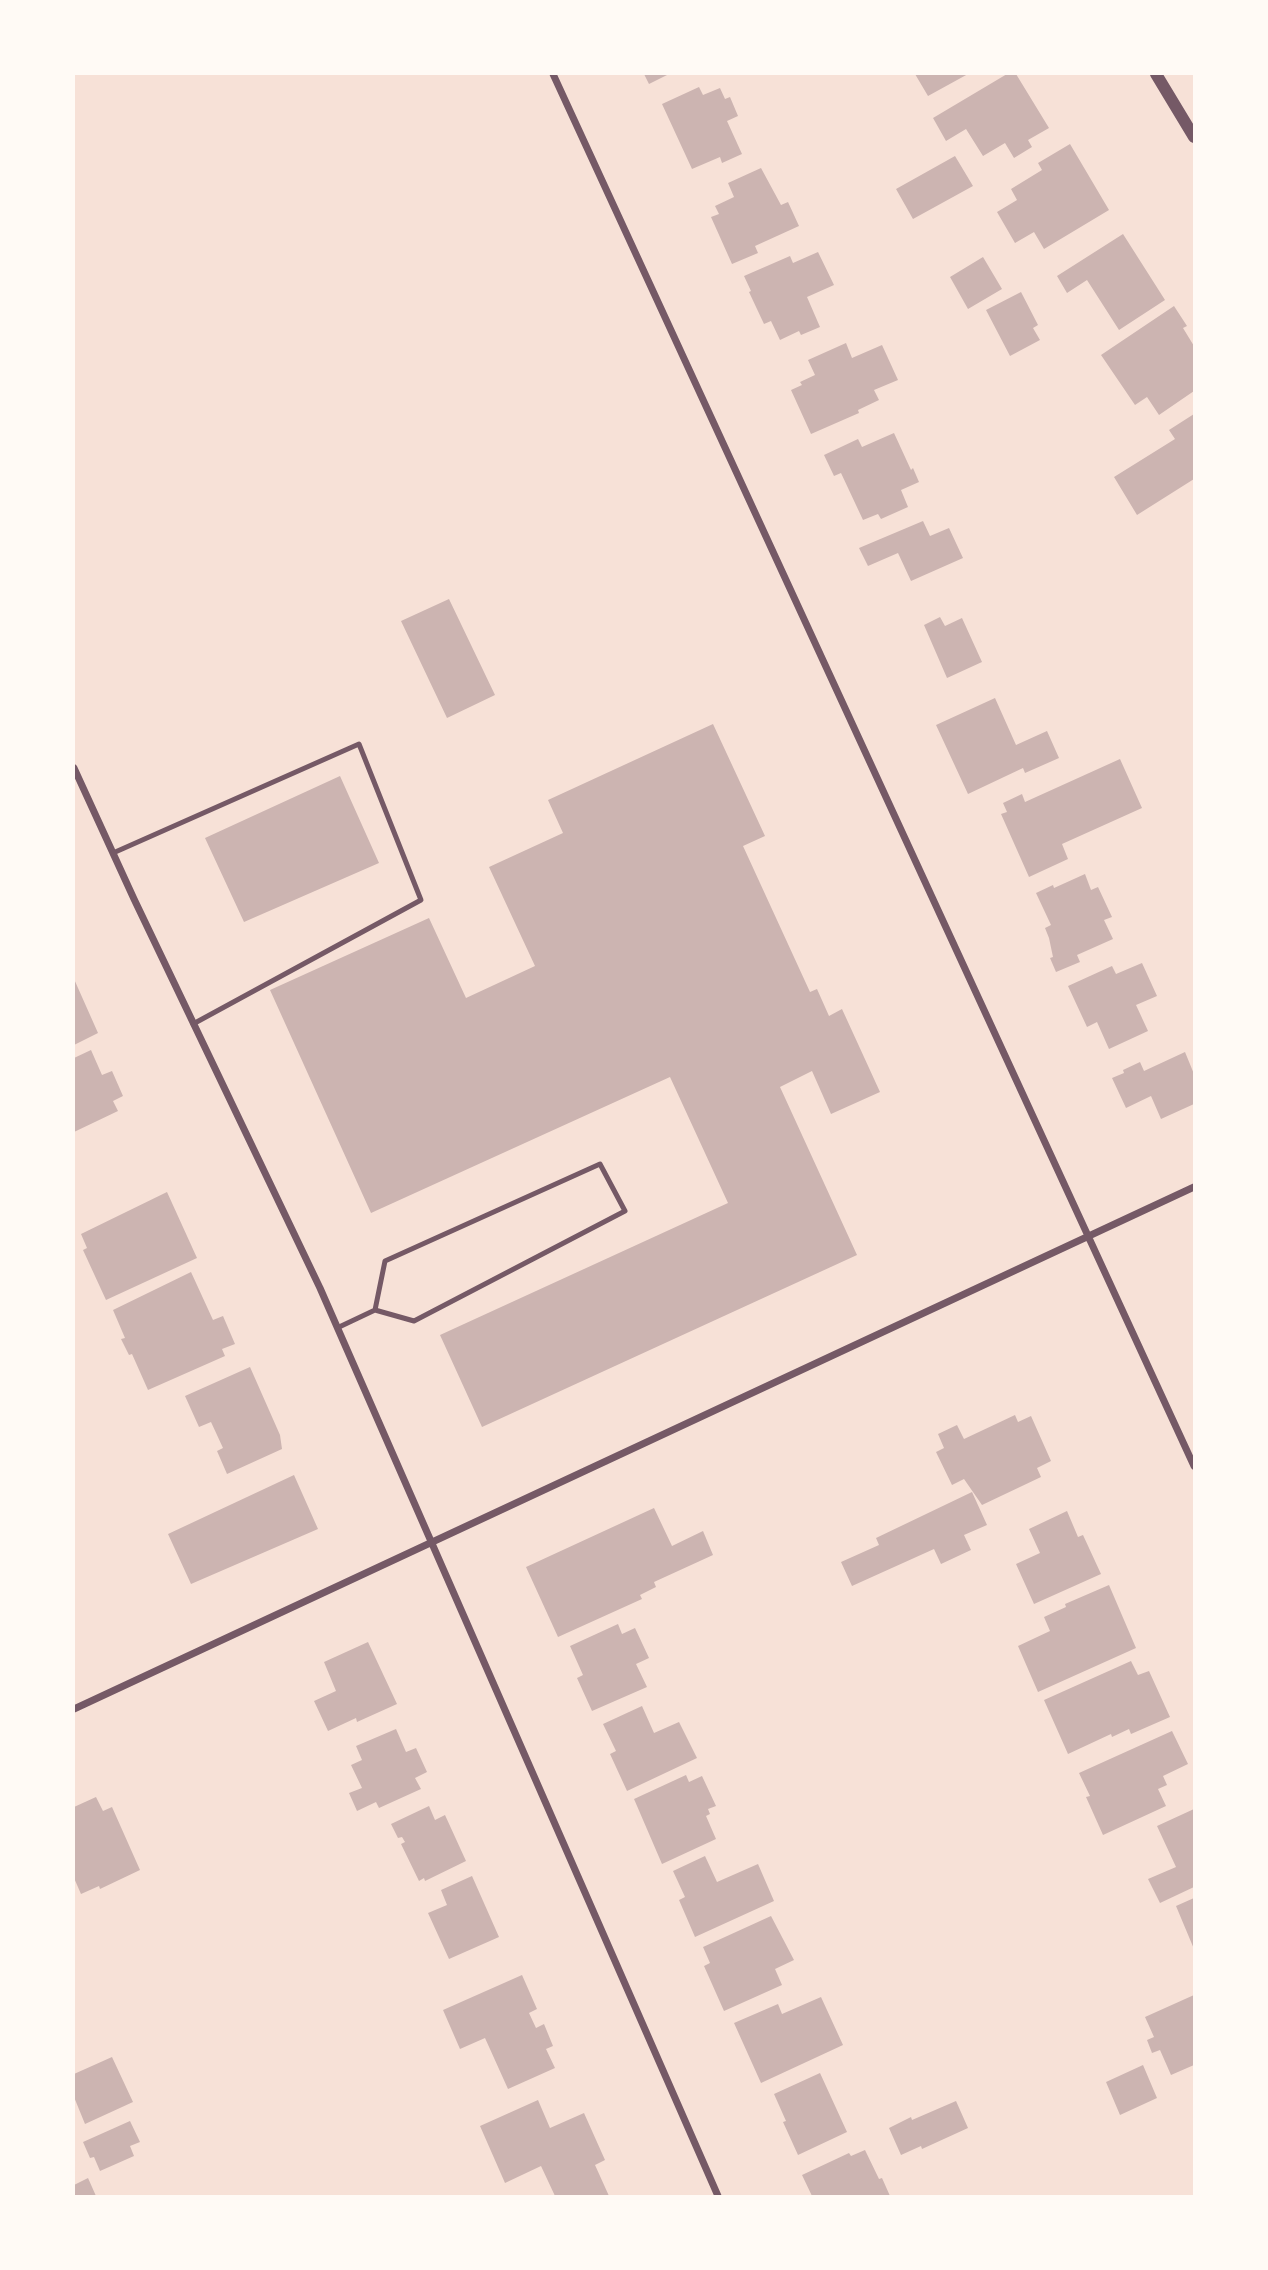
<!DOCTYPE html>
<html>
<head>
<meta charset="utf-8">
<style>
	body { margin:0 }
	#map { position:relative; width:1268px; height:2270px; overflow:hidden; background:#f7e1d7; font-family:Overpass,sans-serif }
	canvas { display:block }
	.frame { position:absolute; inset:0; border:75px solid #fffaf5; pointer-events:none }
</style>
</head>
<body>
<div id="map">
<canvas width="1268" height="2270"></canvas>
<div class="frame"></div>
</div>
<script>
const context = document.querySelector('canvas').getContext('2d');
context.lineJoin = 'round';
function paint(path, color) { context.fillStyle = color; context.fill(path, 'evenodd'); }
const poly = rows => new Path2D(rows.map(r => 'M' + r).join(''));
function trace(path, color, width, dash) { context.strokeStyle = color; context.lineWidth = width; context.lineCap = dash ? 'butt' : 'round'; context.setLineDash(dash || []); context.stroke(path); }
const building = poly([
	[644,74,669,74,649,84],
	[915,74,968,74,928,96],
	[1007,74,1016,74,1049,128,1028,140,1032,147,1014,158,1005,143,983,156,966,129,946,141,933,118],
	[699,87,703,95,720,88,725,99,730,97,738,116,727,121,742,154,722,163,720,157,692,169,662,104],
	[1070,144,1109,210,1044,249,1034,232,1015,243,997,212,1017,200,1011,189,1042,170,1038,163],
	[955,156,973,186,913,219,896,189],
	[761,168,781,205,788,202,799,226,755,246,758,253,732,264,711,217,719,214,715,206,734,197,728,183],
	[1123,234,1165,300,1119,330,1087,280,1067,293,1057,276],
	[818,252,834,285,807,297,820,327,801,335,799,331,780,340,771,321,764,324,749,292,751,291,744,276,790,256,793,263],
	[983,257,1002,289,968,309,950,277],
	[1021,292,1038,325,1033,328,1040,340,1010,356,986,310],
	[1174,306,1187,326,1183,328,1194,346,1194,391,1159,415,1147,397,1135,405,1101,355],
	[846,343,852,358,882,345,898,380,874,390,879,400,858,410,859,413,811,434,791,390,802,385,800,382,815,375,808,360],
	[1194,414,1194,479,1137,515,1114,477,1175,439,1169,430],
	[894,433,911,470,913,468,919,482,901,490,908,507,881,519,878,514,863,520,841,473,834,476,824,455,858,439,862,447],
	[923,521,930,536,949,528,963,558,911,581,898,553,868,566,859,548],
	[449,599,495,695,447,718,401,621],
	[940,617,945,626,962,618,982,662,947,678,924,625],
	[995,698,1016,745,1047,731,1059,758,1025,773,1023,768,968,794,936,725],
	[713,724,765,836,743,846,810,992,817,989,829,1016,842,1009,880,1092,831,1114,812,1071,780,1087,857,1255,482,1427,440,1335,728,1203,670,1077,371,1213,270,990,429,918,466,998,535,966,489,867,563,833,548,800],
	[1120,759,1142,808,1062,844,1068,859,1029,877,1001,814,1007,812,1003,803,1022,794,1025,802],
	[340,776,379,863,244,922,205,838],
	[1085,874,1091,890,1098,887,1112,917,1104,920,1113,939,1077,955,1080,962,1056,972,1050,958,1053,957,1049,938,1045,928,1051,925,1036,893,1053,885,1054,888],
	[1142,963,1157,996,1136,1005,1148,1031,1109,1049,1097,1022,1087,1027,1068,986,1112,966,1116,974],
	[74,979,98,1033,74,1045],
	[91,1050,102,1075,112,1071,123,1096,113,1101,118,1111,74,1132,74,1058],
	[1185,1052,1194,1074,1194,1104,1161,1119,1151,1096,1126,1108,1112,1078,1124,1073,1123,1070,1140,1062,1144,1071],
	[167,1192,197,1258,106,1300,83,1250,87,1248,81,1234],
	[191,1272,213,1320,223,1316,235,1344,222,1349,225,1356,148,1390,132,1354,129,1355,121,1339,125,1338,113,1310],
	[250,1367,280,1435,282,1449,227,1474,217,1451,223,1448,211,1422,199,1427,185,1396],
	[1015,1415,1018,1422,1031,1416,1051,1461,1037,1468,1041,1477,982,1505,964,1479,952,1485,936,1452,944,1448,938,1434,957,1425,964,1439],
	[294,1475,318,1529,191,1584,168,1534],
	[972,1492,987,1525,964,1535,971,1550,941,1564,934,1549,852,1586,841,1562,879,1545,876,1538],
	[654,1508,672,1546,703,1531,713,1555,654,1582,656,1587,640,1595,642,1599,558,1637,526,1567],
	[1067,1511,1078,1537,1083,1535,1101,1574,1034,1604,1016,1564,1040,1553,1029,1529],
	[1109,1585,1136,1648,1038,1692,1018,1646,1050,1631,1044,1617,1066,1607,1065,1604],
	[618,1624,622,1634,635,1628,649,1658,636,1664,647,1687,592,1711,577,1678,583,1675,570,1646],
	[368,1642,397,1704,357,1722,356,1718,328,1731,314,1701,336,1691,324,1662],
	[1131,1661,1138,1675,1149,1671,1170,1717,1131,1734,1129,1729,1112,1737,1111,1734,1068,1754,1044,1700],
	[642,1706,654,1733,679,1722,697,1758,627,1791,610,1754,616,1751,603,1724],
	[396,1729,406,1752,416,1748,427,1772,415,1778,421,1789,379,1808,376,1802,357,1811,349,1793,362,1788,351,1765,362,1760,356,1746],
	[1172,1731,1188,1764,1163,1776,1167,1785,1158,1789,1166,1806,1103,1835,1086,1797,1090,1796,1079,1773],
	[686,1775,689,1782,702,1776,716,1806,708,1809,710,1814,706,1816,716,1839,662,1864,634,1799],
	[96,1797,103,1811,112,1807,140,1870,100,1889,99,1886,81,1894,74,1878,74,1807],
	[429,1806,435,1820,445,1815,466,1861,425,1881,424,1878,419,1881,401,1844,405,1842,402,1837,398,1838,391,1824],
	[1194,1809,1194,1887,1160,1903,1148,1879,1176,1867,1157,1826],
	[705,1856,717,1882,758,1864,774,1901,695,1937,679,1900,685,1897,673,1871],
	[472,1876,499,1937,449,1959,428,1913,447,1905,441,1890],
	[1194,1898,1194,1949,1176,1906],
	[771,1916,794,1960,775,1969,782,1985,724,2011,704,1966,710,1963,703,1947],
	[522,1975,537,2009,529,2013,536,2028,544,2024,553,2046,546,2049,555,2068,508,2089,485,2038,460,2049,443,2010],
	[1194,1995,1194,2065,1171,2075,1160,2050,1152,2053,1147,2040,1154,2037,1145,2017],
	[821,1997,843,2045,761,2083,734,2023,778,2004,782,2014],
	[112,2057,133,2102,85,2124,74,2097,74,2074],
	[1143,2065,1157,2098,1120,2115,1106,2082],
	[820,2073,847,2132,798,2155,783,2122,786,2121,774,2094],
	[538,2100,550,2128,584,2113,605,2160,595,2165,609,2196,555,2196,541,2166,505,2183,480,2126],
	[956,2101,968,2128,922,2149,921,2146,901,2155,889,2128,911,2117,912,2120],
	[130,2121,140,2142,130,2146,134,2156,100,2171,94,2157,90,2158,83,2142],
	[865,2150,879,2179,882,2178,890,2196,812,2196,802,2175,849,2153,851,2156],
	[88,2178,96,2196,74,2196,74,2185]
]);
const service = poly([
	[113,853,359,744,421,900,193,1024],
	[337,1328,375,1310,385,1261,600,1164,625,1211,414,1321,375,1310]
]);
const minor = poly([
	[553,74,1194,1466],
	[74,768,134,899,320,1288,718,2196],
	[74,1709,1194,1187]
]);
const tertiary = poly([
	[1156,74,1194,137]
]);
paint(building, '#ccb4b1');
trace(service, '#755966', 5);
trace(minor, '#755966', 7);
trace(tertiary, '#755966', 12);
</script>
</body>
</html>
